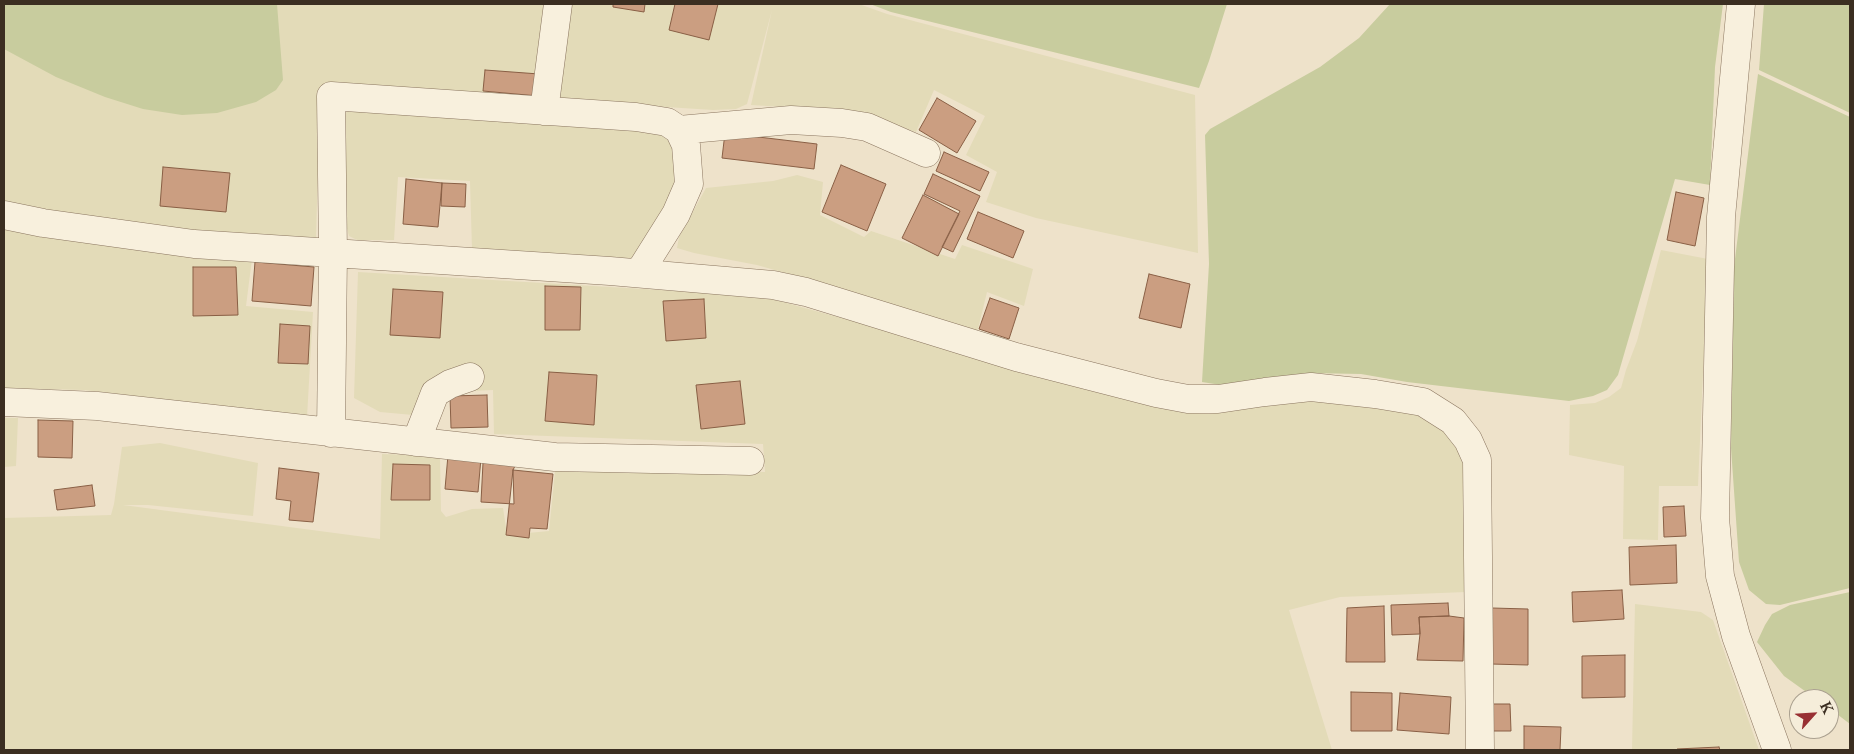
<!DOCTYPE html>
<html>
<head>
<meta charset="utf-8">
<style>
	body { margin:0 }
	#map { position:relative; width:1854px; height:754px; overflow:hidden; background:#eee2ca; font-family:"Libre Baskerville",serif }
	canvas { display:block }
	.frame { position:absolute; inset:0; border:5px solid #3b2e21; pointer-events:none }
	.north { position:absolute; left:1789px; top:689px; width:50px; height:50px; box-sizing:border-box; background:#f5edda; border:1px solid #aba190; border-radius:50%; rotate:64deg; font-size:14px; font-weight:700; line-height:20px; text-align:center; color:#3b2e21 }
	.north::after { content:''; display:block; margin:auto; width:18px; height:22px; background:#983033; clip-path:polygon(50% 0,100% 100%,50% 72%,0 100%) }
</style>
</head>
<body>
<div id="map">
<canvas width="1854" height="754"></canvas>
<div class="frame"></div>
<div class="north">K</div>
</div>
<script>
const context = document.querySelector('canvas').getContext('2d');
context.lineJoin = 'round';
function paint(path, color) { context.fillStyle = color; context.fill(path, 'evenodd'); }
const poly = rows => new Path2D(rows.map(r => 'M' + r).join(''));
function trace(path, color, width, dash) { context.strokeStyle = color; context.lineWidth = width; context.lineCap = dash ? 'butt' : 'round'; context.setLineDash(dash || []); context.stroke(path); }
const farmland = poly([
	[268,4,552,4,545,101,325,83,318,162,316,239,142,228,4,201,4,33],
	[565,4,859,4,887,14,1195,95,1198,253,1036,218,986,202,997,172,966,155,985,116,934,90,916,132,872,117,818,109,751,105,772,10,747,104,736,109,713,110,558,100],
	[347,110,658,132,670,140,676,153,678,176,670,199,637,256,622,262,472,249,470,181,398,177,394,240,357,240,349,236,345,221,343,123],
	[797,175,823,182,820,215,864,237,871,231,955,259,962,245,1033,269,1024,306,987,292,977,333,799,277,757,265,694,253,677,248,679,237,706,188,773,181],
	[4,226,252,259,246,306,313,312,307,417,84,390,4,388],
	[1661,250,1708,259,1698,486,1659,486,1658,540,1623,539,1624,466,1569,455,1570,405,1595,403,1609,397,1621,388,1626,370,1637,341],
	[358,272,761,296,1188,413,1209,414,1317,396,1409,411,1431,418,1448,431,1460,450,1466,469,1466,592,1340,597,1289,610,1332,750,4,750,4,518,111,515,114,504,122,447,160,443,258,463,253,516,148,505,123,505,380,539,382,454,440,456,441,511,446,517,472,509,503,508,507,535,549,531,555,471,765,472,763,444,494,434,493,390,471,391,468,364,455,369,413,415,380,412,354,398],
	[4,418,18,418,16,466,4,467],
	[1635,604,1701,612,1713,620,1759,750,1632,750]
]);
const green = poly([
	[4,4,277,4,283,80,276,90,256,102,217,113,182,115,143,109,105,97,56,77,4,49],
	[870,4,1227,4,1209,61,1199,88,891,12],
	[1390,4,1723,4,1715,67,1710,185,1675,179,1618,375,1607,390,1593,396,1569,401,1407,382,1361,374,1309,373,1221,385,1202,382,1209,264,1205,135,1210,129,1320,67,1359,38],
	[1764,4,1850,4,1850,113,1759,70],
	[1758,74,1850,117,1850,588,1780,605,1766,604,1749,590,1739,562,1731,448,1734,267],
	[1850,592,1850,724,1829,708,1829,699,1816,699,1784,676,1757,642,1765,625,1772,614,1790,605]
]);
const building = poly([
	[613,4,645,4,644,12,613,7,613,4],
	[675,4,718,4,709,40,669,30,675,4],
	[485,70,539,74,538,96,483,91,485,70],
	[937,98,976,121,957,153,919,130,937,98],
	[725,133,817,144,814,169,722,158,725,133],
	[944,152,989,172,980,191,936,171,944,152],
	[841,165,886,184,867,231,822,212,841,165],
	[163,167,230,173,226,212,160,206,163,167],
	[933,174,980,196,953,252,942,247,960,211,924,194,933,174],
	[406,179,442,183,438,227,403,224,406,179],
	[442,183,466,184,465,207,441,206,442,183],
	[1676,192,1704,198,1695,246,1667,240,1676,192],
	[923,195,959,214,938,256,902,238,923,195],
	[978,212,1024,231,1013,258,967,239,978,212],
	[255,262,314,267,311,306,252,301,255,262],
	[193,267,236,267,238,315,193,316,193,267],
	[1149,274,1190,284,1181,328,1139,318,1149,274],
	[545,286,581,287,580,330,545,330,545,286],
	[393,289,443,292,440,338,390,335,393,289],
	[990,298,1019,308,1009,339,979,329,990,298],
	[704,299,706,338,666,341,663,301,704,299],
	[280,324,310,326,308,364,278,363,280,324],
	[549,372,597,375,594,425,545,421,549,372],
	[740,381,745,424,701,429,696,385,740,381],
	[487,395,488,427,451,428,450,396,487,395],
	[38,420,73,421,72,458,38,457,38,420],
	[448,455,481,458,478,492,445,489,448,455],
	[483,463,516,464,513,470,514,504,481,502,483,463],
	[393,464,430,465,430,500,391,500,393,464],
	[279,468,319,473,313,522,289,520,291,501,276,499,279,468],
	[513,470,553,474,547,529,530,528,529,538,506,535,513,470],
	[92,485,95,506,57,510,54,490,92,485],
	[1684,506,1686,536,1664,537,1663,507,1684,506],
	[1676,545,1677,583,1630,585,1629,547,1676,545],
	[1622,590,1624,619,1573,622,1572,592,1622,590],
	[1448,603,1449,616,1419,617,1420,634,1392,635,1391,605,1448,603],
	[1384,606,1385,662,1346,662,1347,608,1384,606],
	[1492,608,1528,609,1528,665,1491,664,1492,608],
	[1449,616,1464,618,1463,661,1417,660,1420,634,1419,617,1449,616],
	[1625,655,1625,697,1582,698,1582,656,1625,655],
	[1351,692,1392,693,1392,731,1351,731,1351,692],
	[1400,693,1451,697,1449,734,1397,730,1400,693],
	[1489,704,1510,704,1511,731,1488,731,1489,704],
	[1524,726,1561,727,1560,750,1524,750,1524,726],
	[1719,747,1720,750,1677,750,1677,749,1719,747]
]);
const minor = poly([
	[1741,4,1721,217,1715,518,1720,576,1736,636,1777,750],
	[544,111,558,4],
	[679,130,791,120,842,123,867,127,926,153],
	[4,215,43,223,194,244,610,271,773,285,806,292,1016,357,1156,393,1188,399,1218,399,1265,392,1311,387,1375,394,1423,402,1453,421,1468,440,1477,460,1480,750],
	[4,402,97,406,555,457,750,461],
	[331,433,333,253,331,96,636,117,667,122,679,130,686,145,689,184,676,214,639,273],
	[416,442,435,393,450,384,470,377]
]);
paint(farmland, '#e3dbb8');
paint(green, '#c8cc9e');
paint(building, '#cb9e81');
trace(building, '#895f45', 1);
trace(minor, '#8a755f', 29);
trace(minor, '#f8f0dd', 28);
</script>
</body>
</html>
